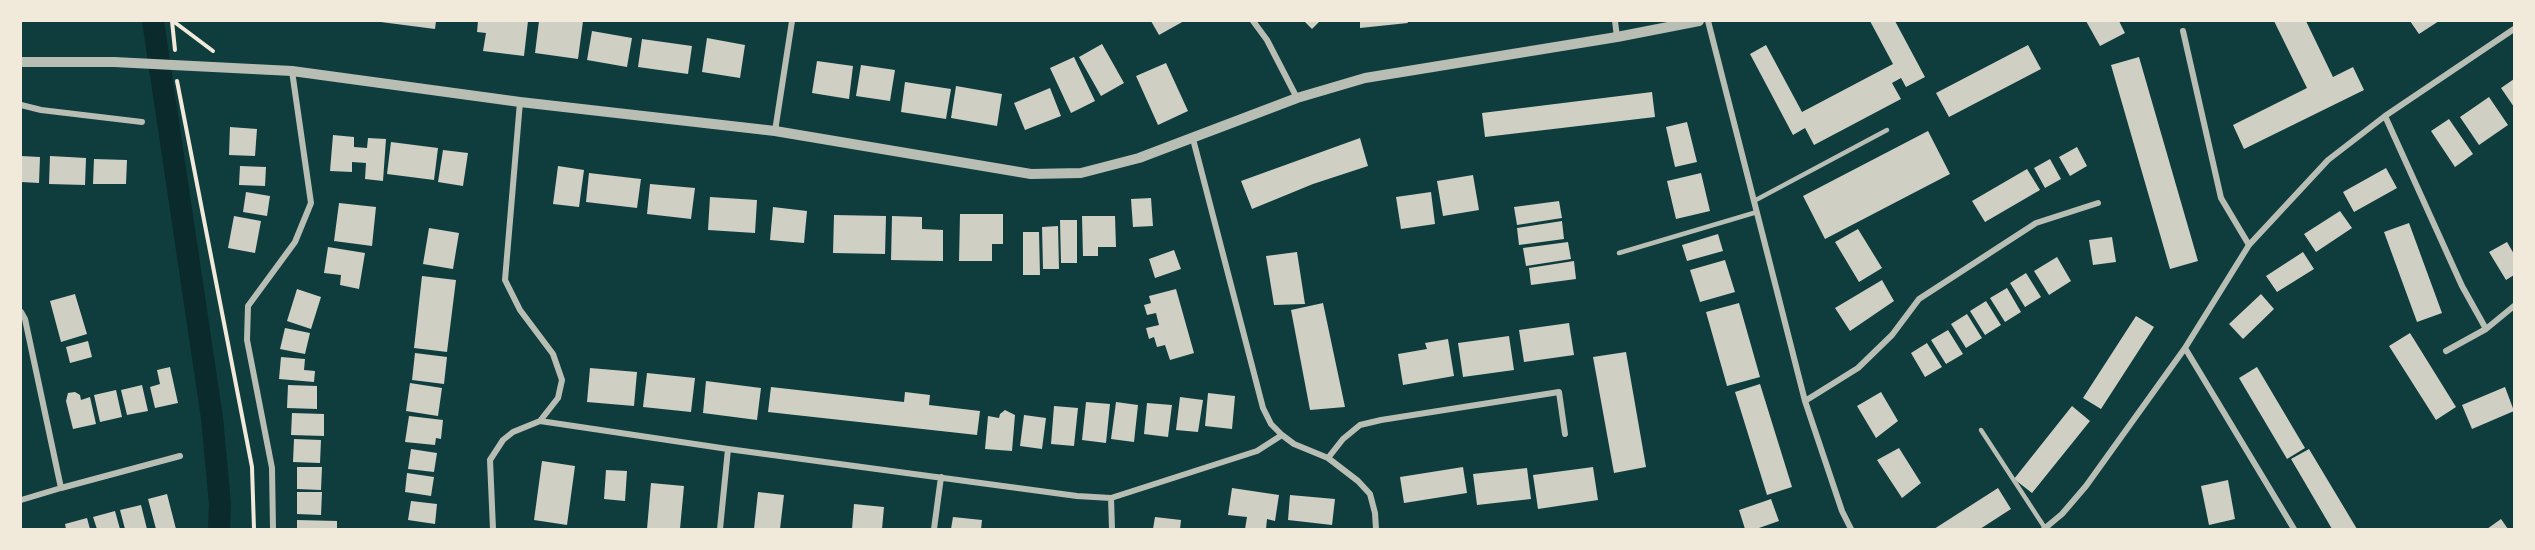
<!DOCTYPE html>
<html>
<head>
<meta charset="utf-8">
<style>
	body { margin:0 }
	#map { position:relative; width:2535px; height:550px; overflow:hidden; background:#0f3d3e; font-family:Roboto,sans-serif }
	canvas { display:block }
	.frame { position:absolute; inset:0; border:22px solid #f1e9da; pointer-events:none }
</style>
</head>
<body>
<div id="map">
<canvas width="2535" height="550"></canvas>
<div class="frame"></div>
</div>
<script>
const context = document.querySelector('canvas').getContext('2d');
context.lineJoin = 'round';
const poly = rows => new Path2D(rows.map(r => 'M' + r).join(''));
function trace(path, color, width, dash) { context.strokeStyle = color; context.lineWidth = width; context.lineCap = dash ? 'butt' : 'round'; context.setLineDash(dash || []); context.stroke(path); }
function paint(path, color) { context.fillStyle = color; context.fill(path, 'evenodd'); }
const canal = poly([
	[153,21,212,418,220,504,219,529]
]);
const building = poly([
	[373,21,436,21,435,29],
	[478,21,528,21,524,56,483,51,486,33,477,32],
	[539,21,583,21,578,59,535,53],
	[1151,21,1184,21,1159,35],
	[1304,21,1320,21,1312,29],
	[1360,21,1407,21,1408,23,1360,28],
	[1870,21,1895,21,1925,77,1906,87,1901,78,1892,83,1901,99,1814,145,1805,128,1793,135,1750,54,1766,45,1802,112,1893,64],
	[2086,21,2119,21,2125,33,2100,46],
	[2274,21,2306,21,2333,77,2353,67,2364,90,2244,149,2233,125,2307,88],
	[2410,21,2439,21,2419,34],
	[592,31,632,38,627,67,587,60],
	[707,38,745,45,740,78,702,72],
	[642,39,692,46,688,74,638,67],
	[1102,44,1124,83,1101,96,1079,57],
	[2028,45,2041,69,1949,117,1936,93],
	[1074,57,1095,101,1071,113,1050,68],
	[2139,57,2198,261,2170,269,2111,65],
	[817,61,853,66,849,99,812,93],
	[1166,63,1188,111,1158,125,1136,76],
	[861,65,895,70,890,101,856,96],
	[2514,79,2514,107,2501,88],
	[905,82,951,89,946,119,901,112],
	[956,86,1002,94,997,126,951,118],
	[1050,88,1061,116,1025,130,1014,103],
	[1652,92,1655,117,1485,137,1482,113],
	[2489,97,2508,125,2479,145,2460,117],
	[2449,119,2473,154,2455,167,2431,131],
	[1687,122,1697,162,1675,167,1666,127],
	[230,127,257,129,255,156,229,155],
	[1928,131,1950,174,1825,239,1803,196],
	[333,135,354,137,354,147,367,148,368,138,386,139,383,181,365,179,366,163,352,162,352,172,330,171],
	[1360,138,1368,166,1313,184,1252,209,1241,181],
	[391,142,438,148,434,180,387,174],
	[2077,147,2087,166,2070,176,2059,157],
	[443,150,468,153,463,186,438,182],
	[21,156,40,157,39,183,21,182],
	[50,156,86,158,85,185,49,184],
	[94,159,127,160,126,184,93,184],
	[2050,159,2061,179,2045,188,2034,168],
	[240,166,266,167,265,186,239,185],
	[558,166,584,170,579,207,553,204],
	[2386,168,2397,188,2354,212,2343,192],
	[2027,169,2040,190,1985,222,1972,201],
	[589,173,641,179,637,208,586,202],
	[1701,173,1710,211,1676,219,1667,181],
	[1473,175,1479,210,1443,216,1437,181],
	[650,184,695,188,691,219,647,214],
	[246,192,270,196,267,216,243,212],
	[1431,192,1435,224,1401,229,1396,197],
	[710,197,757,200,755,233,708,230],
	[1151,198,1153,226,1133,227,1131,199],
	[1559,201,1562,218,1517,225,1514,207],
	[339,203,376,207,372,246,334,241],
	[773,207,807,211,804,243,770,240],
	[2340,211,2352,228,2316,252,2304,234],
	[960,214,1003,214,1003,244,992,244,992,261,959,261],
	[834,215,886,216,885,254,833,253],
	[234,216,261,221,255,253,228,248],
	[892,216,922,217,922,229,943,230,943,261,891,260],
	[1082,216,1115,216,1116,247,1098,247,1098,256,1083,256],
	[1060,220,1077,220,1077,263,1061,263],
	[1562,221,1564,239,1519,245,1517,228],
	[2409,223,2442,313,2417,322,2384,232],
	[1058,226,1059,269,1043,269,1042,227],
	[429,228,459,233,453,269,423,264],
	[1858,229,1882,268,1859,282,1835,242],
	[1023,232,1039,232,1040,275,1023,275],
	[1718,234,1723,251,1687,261,1682,245],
	[2112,237,2116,262,2093,265,2089,240],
	[1568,242,1571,259,1526,266,1523,248],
	[2507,242,2514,254,2514,275,2506,280,2489,252],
	[328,247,365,253,359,289,340,285,341,275,324,273],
	[1174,250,1181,269,1155,278,1149,259],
	[1297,252,1305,304,1274,305,1266,256],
	[2303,252,2314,269,2277,292,2266,276],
	[2057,257,2071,281,2049,295,2034,271],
	[1725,260,1735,292,1700,302,1690,270],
	[1574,261,1576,279,1531,285,1529,268],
	[2026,273,2041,297,2025,307,2010,283],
	[422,276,456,280,447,352,414,348],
	[1882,280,1894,301,1850,331,1835,308],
	[2007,288,2021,312,2005,322,1990,298],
	[297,289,321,297,311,329,287,321],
	[1176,289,1194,353,1170,360,1165,345,1157,347,1154,337,1149,339,1146,328,1159,325,1156,313,1147,315,1144,305,1151,303,1149,296],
	[75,294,87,334,61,342,50,301],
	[2261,294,2274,309,2243,339,2229,324],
	[1986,301,2001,325,1985,335,1970,311],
	[1323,303,1345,407,1310,410,1291,310],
	[1739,303,1760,377,1727,386,1706,312],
	[1967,314,1982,338,1966,348,1951,324],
	[2136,316,2154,327,2101,409,2083,398],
	[1569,323,1574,355,1524,362,1519,330],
	[285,328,310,333,305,354,280,349],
	[1948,330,1963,354,1946,364,1931,340],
	[2410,333,2456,407,2436,420,2389,346],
	[1509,336,1514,370,1463,377,1458,343],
	[1448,339,1454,376,1403,385,1398,354,1427,349,1425,343],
	[88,341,92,357,70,363,66,347],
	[1927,343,1942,367,1925,377,1911,353],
	[1626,352,1646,467,1614,473,1593,357],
	[415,353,447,357,444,384,412,380],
	[281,357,305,359,304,370,315,371,314,382,279,379],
	[170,367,178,403,155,408,150,387,160,384,157,370],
	[2257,367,2305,448,2287,459,2239,378],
	[590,368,637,372,634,406,587,402],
	[647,373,695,378,691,412,643,407],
	[706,381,761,388,757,420,703,413],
	[410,383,442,388,438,416,406,411],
	[1760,384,1792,487,1767,495,1735,392],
	[142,385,148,411,127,415,121,390],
	[288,385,317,386,317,409,287,408],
	[771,387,904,402,905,392,930,395,929,405,980,411,977,435,768,412],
	[2505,387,2514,411,2472,429,2462,405],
	[116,390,122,417,100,422,94,395],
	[75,392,80,395,81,400,90,397,96,424,73,429,66,401,68,393],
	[1881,392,1898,421,1876,438,1857,406],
	[1208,393,1235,396,1232,429,1205,426],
	[1180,397,1203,400,1198,432,1176,430],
	[1086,402,1110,404,1106,443,1082,440],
	[1116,402,1138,405,1134,442,1111,439],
	[1147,403,1172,405,1168,437,1144,434],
	[1054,406,1078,408,1074,446,1051,444],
	[2072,406,2090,421,2032,493,2014,479],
	[1005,410,1015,415,1012,451,985,449,988,416,999,418,1000,414],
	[292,413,324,414,324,436,291,435],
	[1024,415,1046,418,1042,449,1020,446],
	[409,416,443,420,441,439,436,438,435,445,405,442],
	[294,439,321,440,320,463,293,462],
	[1899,448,1921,483,1902,498,1877,460],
	[411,449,437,453,434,472,408,469],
	[2309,449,2357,529,2332,529,2291,459],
	[542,461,575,466,567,525,534,520],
	[297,467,322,467,321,490,297,489],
	[1463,467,1467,493,1404,503,1400,477],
	[1593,467,1598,500,1538,509,1533,475],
	[1527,468,1531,499,1477,505,1473,474],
	[606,470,627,471,625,501,604,499],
	[407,473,434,477,431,496,405,492],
	[2228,480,2235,519,2209,525,2201,486],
	[651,483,684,486,680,529,647,529],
	[1232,488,1279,495,1275,521,1267,519,1266,529,1245,529,1247,517,1228,515],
	[1998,488,2011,509,1980,529,1934,529],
	[297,492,322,492,321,515,297,514],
	[758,492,784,495,780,529,754,529],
	[167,494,176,529,156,529,148,499],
	[1290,495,1335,499,1332,525,1288,520],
	[1771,499,1779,521,1756,529,1745,529,1739,510],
	[411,501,437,504,435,524,408,520],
	[854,504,884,507,882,529,852,529],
	[141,505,147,529,125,529,120,510],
	[115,511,120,529,97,529,93,517],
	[953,517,982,520,981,529,951,529],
	[1155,517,1181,520,1180,529,1153,529],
	[87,518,90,529,66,529,65,524],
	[2501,519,2508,529,2487,529],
	[297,520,337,521,337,529,297,529]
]);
const path = poly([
	[172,21,175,50],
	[173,21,213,51],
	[177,81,252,467,254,529]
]);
const service = poly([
	[1754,201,1887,130],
	[1619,253,1757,212],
	[1981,430,2045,528]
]);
const minor = poly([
	[1253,21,1267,40,1297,98],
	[1615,21,1617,37],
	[1708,21,1805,401,1842,511,1851,529],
	[2183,31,2221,198,2249,245],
	[21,105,41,110,142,122],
	[2385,116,2462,286,2486,329],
	[775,131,792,21],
	[1193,139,1263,408,1271,424,1282,435,1294,444,1328,458,1358,481,1370,494,1375,513,1376,529],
	[21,312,25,319,61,488,21,500],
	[2185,348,2294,529],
	[2446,351,2486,329,2514,306],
	[1805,401,1858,368,1892,335,1919,299,2036,223,2098,203],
	[540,421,728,449,1077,496,1111,498,1257,451,1282,435],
	[1328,458,1343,439,1360,425,1381,420,1559,392,1565,434],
	[61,488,180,456],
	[1111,498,1112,529],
	[273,529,272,468,247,340,248,306,295,242,311,203,292,71],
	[493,529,490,460,503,440,513,432,540,421,558,398,562,380,553,354,520,310,505,280,520,102],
	[720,529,728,449],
	[934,529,941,477],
	[2044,529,2062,514,2086,486,2185,348,2249,245,2328,160,2385,116,2514,29]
]);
const tertiary = poly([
	[21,62,114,62,292,71,520,102,775,131,1031,174,1081,173,1139,158,1297,98,1365,78,1617,37,1699,21]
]);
trace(canal, '#0a2a2b', 22);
paint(building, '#cfcfc3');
trace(path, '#f1e9da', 4);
trace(service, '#b8beb3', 4.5);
trace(minor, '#b8beb3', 6);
trace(tertiary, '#b8beb3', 10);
</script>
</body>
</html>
